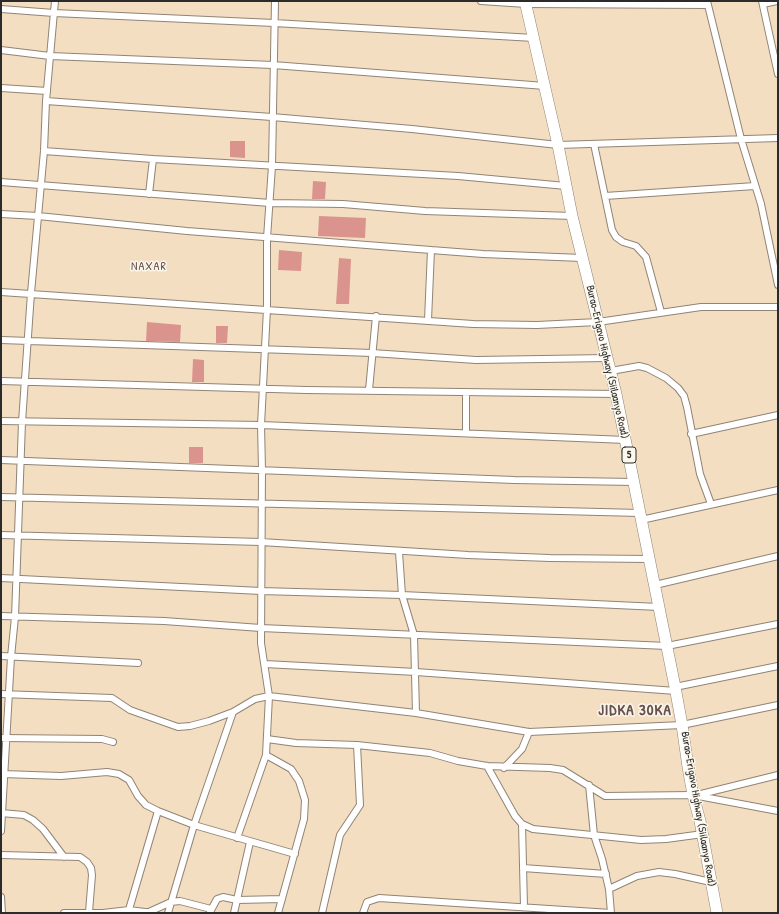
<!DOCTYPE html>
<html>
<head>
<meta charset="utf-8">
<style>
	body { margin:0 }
	#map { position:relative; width:779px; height:914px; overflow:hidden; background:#f4dec1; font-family:"Patrick Hand",sans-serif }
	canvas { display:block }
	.frame { position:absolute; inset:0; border:2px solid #2b2b2b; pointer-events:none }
</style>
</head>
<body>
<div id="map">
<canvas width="779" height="914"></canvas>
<div class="frame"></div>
</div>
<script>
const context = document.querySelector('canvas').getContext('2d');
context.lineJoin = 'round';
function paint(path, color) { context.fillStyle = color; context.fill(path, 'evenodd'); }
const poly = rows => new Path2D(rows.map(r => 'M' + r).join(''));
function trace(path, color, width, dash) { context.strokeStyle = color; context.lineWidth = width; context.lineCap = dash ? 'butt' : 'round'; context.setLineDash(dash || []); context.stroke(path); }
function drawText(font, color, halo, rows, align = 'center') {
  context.font = font + ' "Patrick Hand",sans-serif'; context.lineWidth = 3; context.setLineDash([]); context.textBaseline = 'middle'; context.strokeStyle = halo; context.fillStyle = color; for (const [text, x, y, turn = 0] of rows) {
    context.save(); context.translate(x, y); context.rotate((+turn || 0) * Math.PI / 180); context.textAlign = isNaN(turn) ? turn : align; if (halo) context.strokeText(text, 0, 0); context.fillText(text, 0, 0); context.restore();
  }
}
const building = poly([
	[230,141,245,141,245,158,230,157],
	[313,181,326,182,325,199,312,199],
	[319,216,366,218,365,238,318,236],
	[279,250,302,252,301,271,278,270],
	[339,258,351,259,349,304,336,304],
	[147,322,181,325,180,342,146,341],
	[216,326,228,326,227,343,216,343],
	[193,359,204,360,204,382,192,382],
	[189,447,203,447,203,463,189,463]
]);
const minor = poly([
	[481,1,526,4,708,5],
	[707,1,741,139,761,204,778,285],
	[762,1,778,74],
	[763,4,777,1],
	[1,9,54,13,274,23,534,38],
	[1,50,50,56,273,65,545,86],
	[1,88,47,91],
	[46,101,272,117,412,129,558,145,778,138],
	[594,144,612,230,616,237,623,242,636,246,646,257,661,312],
	[44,151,153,159,458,176,566,186],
	[1,182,270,203,343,204,425,211,572,216],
	[149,194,153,159],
	[605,196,755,186],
	[1,214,38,216,187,231,431,250,428,320],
	[431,250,483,254,582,258],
	[1,292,473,324,537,325,598,322,701,307,778,307],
	[1,340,372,353,476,360,608,358],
	[611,371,639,366,647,368,666,378,678,388,684,396,687,407,700,474,711,504],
	[1,381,306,390,616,394],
	[369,390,376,316],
	[1,421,261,425,626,440],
	[466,433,466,393],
	[691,434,778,415],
	[1,460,514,480,634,482],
	[1,497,640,513],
	[641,520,778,490],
	[1,535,261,542,468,555,550,558,649,559],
	[399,552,402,595,414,635,416,713],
	[1,578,261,591,402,595,659,607],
	[655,585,778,556],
	[1,616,164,621,261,628,667,646,778,624],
	[1,656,138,663],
	[265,664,416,672,676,691],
	[675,687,778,666],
	[1,694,112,698,130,710,178,727,190,726,209,721,233,712,255,699,269,696,416,713,529,732,682,725,778,705],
	[1,738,102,739,113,742],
	[267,739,296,743,357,745,430,753,458,761,487,766,550,768,563,770,605,796,693,795,778,811],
	[266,755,291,769,299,781,305,800,304,819,278,913],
	[487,766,515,816,522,824,533,829,641,840,666,839,703,834],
	[504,768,522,749,529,732],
	[3,774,61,776,107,772,119,774,129,780,138,796,146,805,158,811,194,825,295,854],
	[589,785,594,835,602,859,609,889,611,913],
	[697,795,778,775],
	[1,813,24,815,33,820,43,829,64,857],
	[522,824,524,907],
	[1,831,11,657,15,617,22,422,31,293,44,151,46,101,55,1],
	[237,838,266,755,269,696,261,643,262,470,261,425,267,309,267,238,272,166,275,1],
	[1,855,80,857,87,862,91,868,92,875,89,912],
	[523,868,606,874],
	[609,889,637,876,659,872,675,874,711,882],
	[1,897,2,913],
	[210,912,217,899,223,897,237,900,282,899],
	[64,913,103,913,129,910,145,912,149,912,171,902,180,901,211,909],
	[128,913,158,811],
	[168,913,194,825,233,712],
	[234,913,250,842],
	[322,913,340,835,360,805,357,745],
	[363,913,367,902,379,898,611,913]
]);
const trunk = poly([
	[525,1,558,145,572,216,616,394,675,687,682,725,688,767,693,795,700,821,717,913]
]);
const shields = [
	[629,455,14]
];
const shieldNames = [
	["5",629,455]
];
const streetNames = [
	["Burao-Erigavo Highway (Siilaanyo Road)",607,362,77],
	["Burao-Erigavo Highway (Siilaanyo Road)",698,809,80]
];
const neighbourhoodNames = [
	["NAXAR",149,267]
];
const districtNames = [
	["JIDKA 30KA",635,711]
];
paint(building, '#da948d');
trace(minor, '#908476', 8);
trace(trunk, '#908476', 12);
trace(minor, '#fff', 6);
trace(trunk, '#fff', 11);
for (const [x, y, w] of shields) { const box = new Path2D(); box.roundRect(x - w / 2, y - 8, w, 16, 3); context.fillStyle = '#fbf7ec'; context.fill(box); trace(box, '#2b2b2b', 1); }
drawText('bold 10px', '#2b2b2b', null, shieldNames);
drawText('11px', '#2b2b2b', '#fbf7ec', streetNames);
context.letterSpacing = '1px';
drawText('12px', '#68504d', '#fbf7ec', neighbourhoodNames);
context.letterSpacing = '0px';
context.letterSpacing = '1px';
drawText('bold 15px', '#68504d', '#fbf7ec', districtNames);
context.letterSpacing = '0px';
</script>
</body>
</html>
